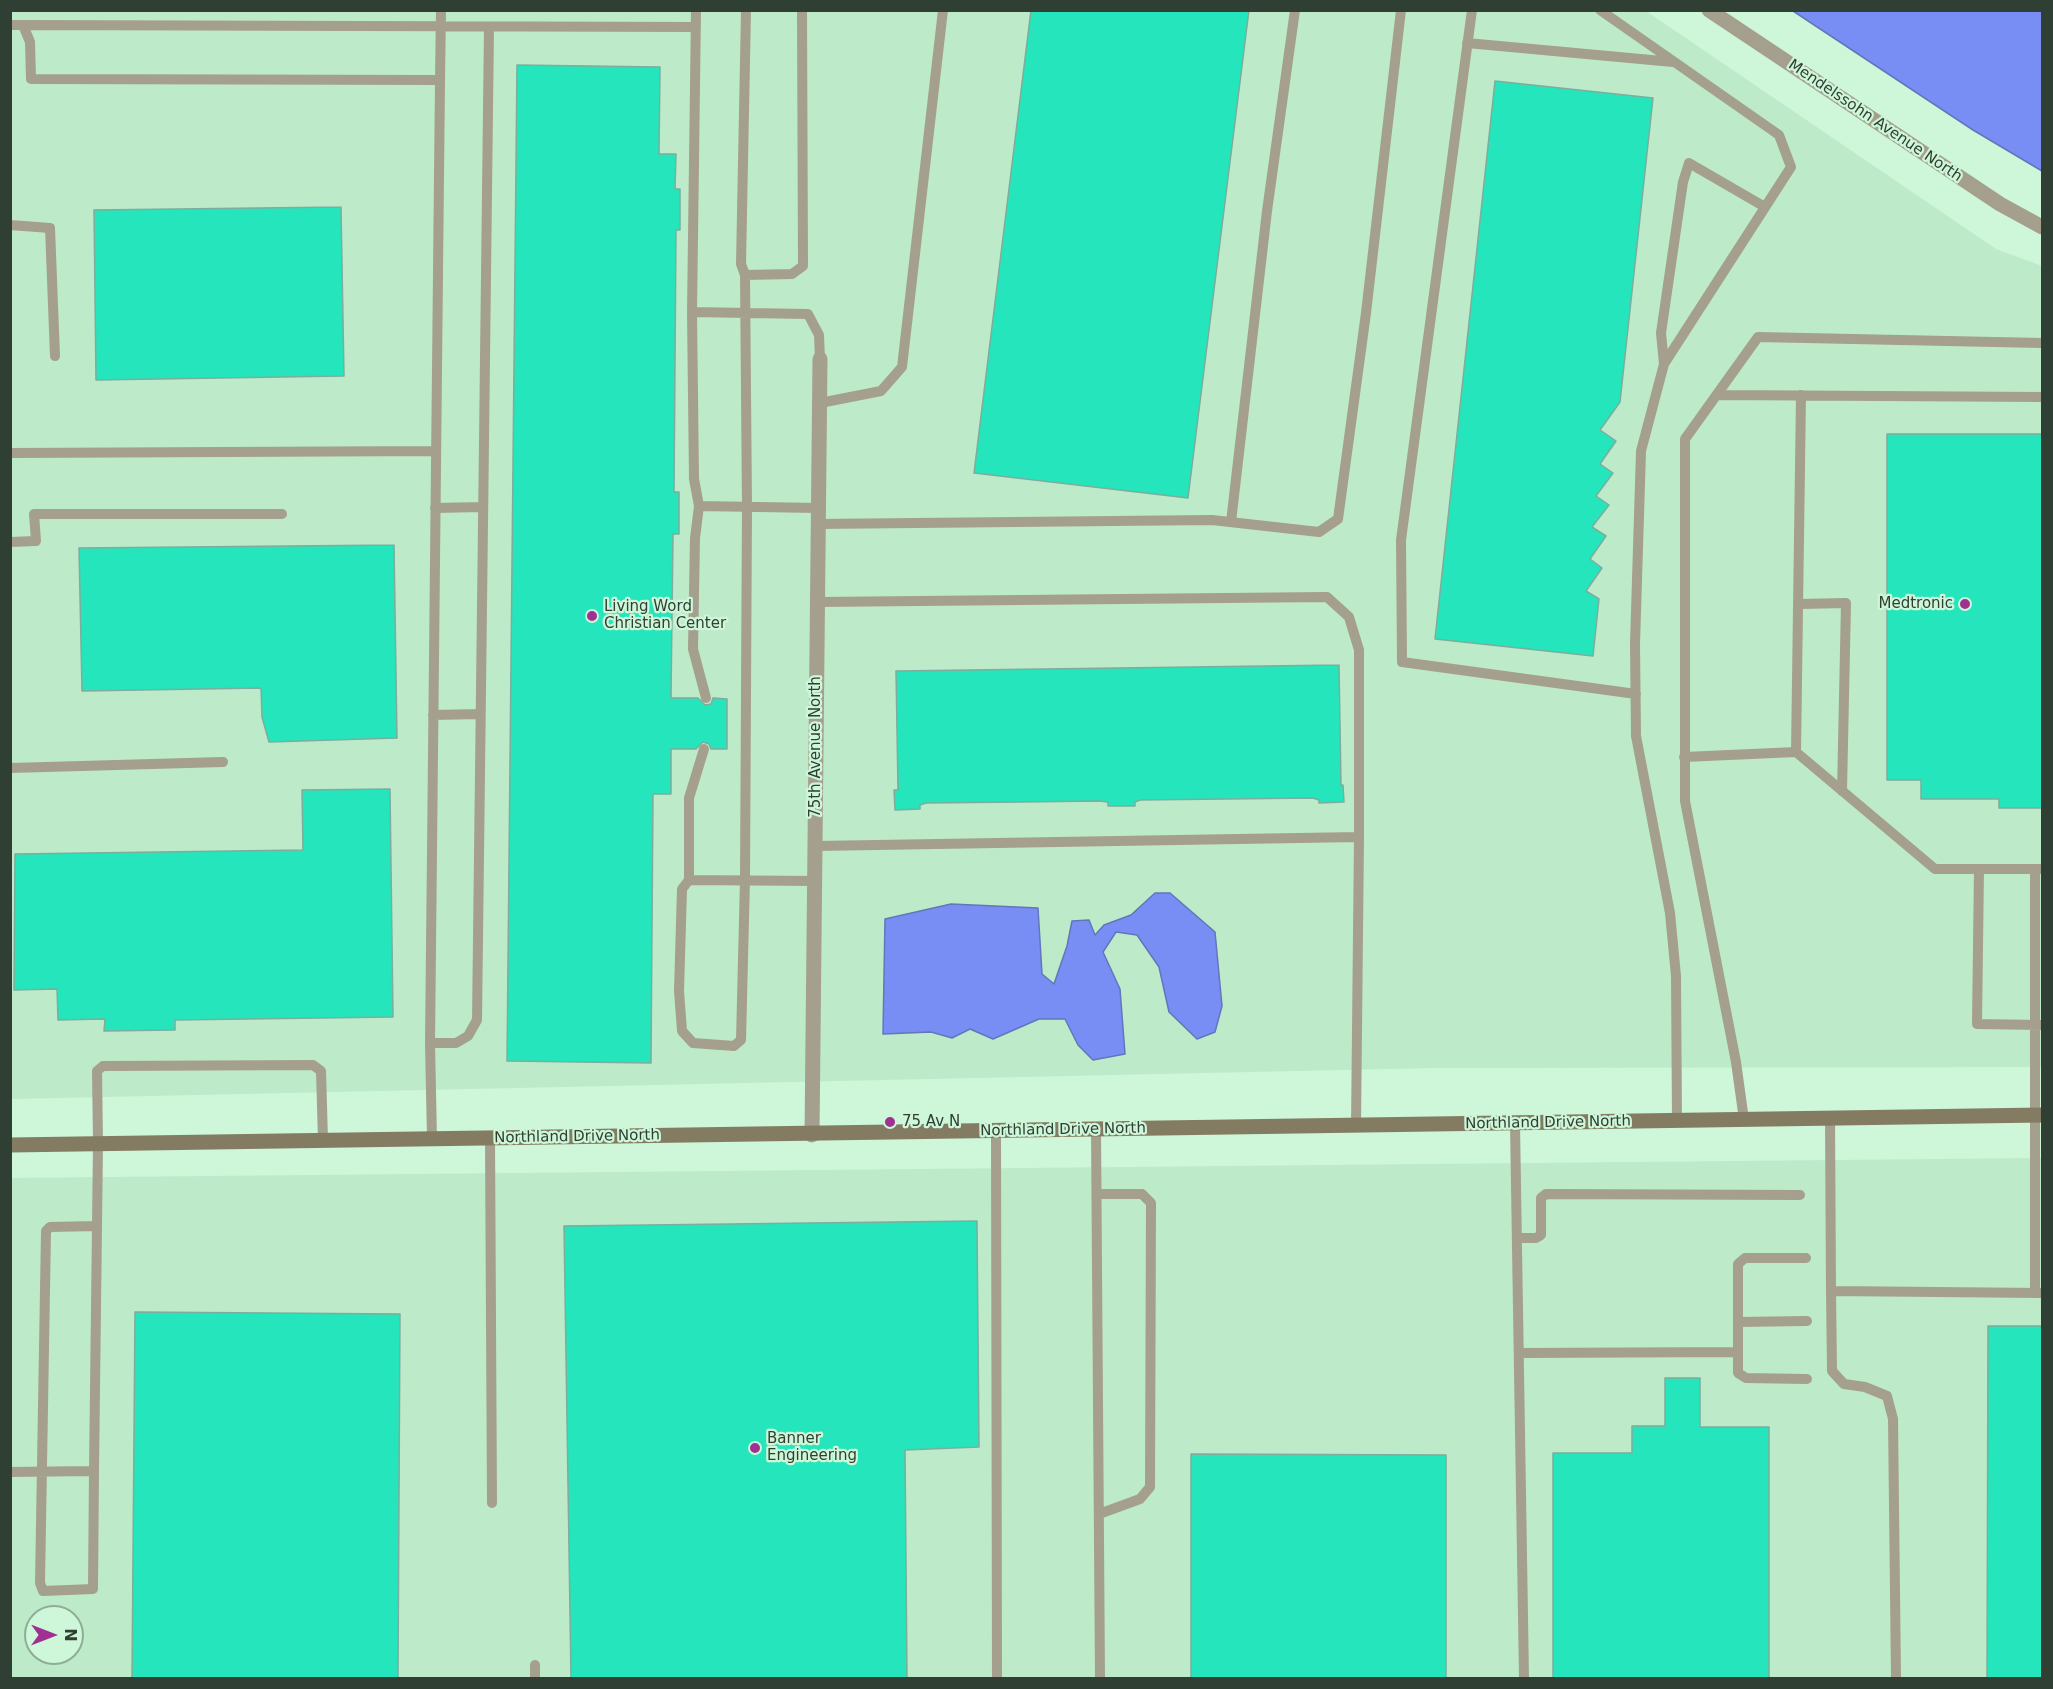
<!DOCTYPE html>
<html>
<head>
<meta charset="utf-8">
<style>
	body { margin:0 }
	#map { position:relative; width:2053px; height:1689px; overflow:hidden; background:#cef6d8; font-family:"DejaVu Sans",sans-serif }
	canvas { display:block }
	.frame { position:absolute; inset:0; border:12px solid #303f34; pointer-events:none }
	.north { position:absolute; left:24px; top:1605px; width:60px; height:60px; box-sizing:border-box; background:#cef6d8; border:2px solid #8fad96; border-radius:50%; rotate:90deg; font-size:16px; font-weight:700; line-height:24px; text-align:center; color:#303f34 }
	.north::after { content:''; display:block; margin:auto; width:21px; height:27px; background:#9e3191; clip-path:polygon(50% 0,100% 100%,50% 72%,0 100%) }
</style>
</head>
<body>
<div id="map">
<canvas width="2053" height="1689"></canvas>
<div class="frame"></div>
<div class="north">N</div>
</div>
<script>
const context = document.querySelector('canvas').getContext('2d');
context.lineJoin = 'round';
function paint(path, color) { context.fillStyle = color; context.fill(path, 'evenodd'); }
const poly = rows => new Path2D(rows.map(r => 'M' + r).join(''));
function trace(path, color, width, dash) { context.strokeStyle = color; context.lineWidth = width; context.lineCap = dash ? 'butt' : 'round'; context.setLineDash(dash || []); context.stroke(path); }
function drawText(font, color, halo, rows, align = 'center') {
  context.font = font + ' "DejaVu Sans",sans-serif'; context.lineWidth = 4.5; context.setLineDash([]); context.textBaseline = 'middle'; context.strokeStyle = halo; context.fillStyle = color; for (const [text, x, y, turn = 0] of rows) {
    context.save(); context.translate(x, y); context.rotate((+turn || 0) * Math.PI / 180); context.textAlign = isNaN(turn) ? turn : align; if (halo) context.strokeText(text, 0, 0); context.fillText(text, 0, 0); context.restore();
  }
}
const built = poly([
	[10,11,1646,11,1996,249,2042,266,2042,1067,1433,1068,11,1099],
	[2042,1158,2042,1678,11,1678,10,1178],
	[36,1617,72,1617,72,1653,36,1653]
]);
const water = poly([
	[1793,11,2042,11,2042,171,1973,130,1793,11],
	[1155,893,1170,893,1215,932,1222,1006,1215,1032,1197,1039,1169,1012,1159,967,1137,935,1116,932,1103,952,1120,989,1125,1054,1093,1060,1078,1045,1065,1019,1039,1019,993,1039,970,1029,952,1038,931,1032,883,1034,885,919,951,904,1038,908,1042,974,1054,984,1067,946,1072,921,1089,920,1095,935,1104,925,1131,915,1155,893]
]);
const building = poly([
	[1031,10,1249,10,1188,498,974,473,1031,10],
	[517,65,660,67,659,154,676,154,675,189,680,189,680,230,676,230,674,492,679,492,679,534,673,534,671,698,698,698,705,705,711,704,713,698,727,699,727,749,711,749,709,744,703,742,696,749,671,749,671,794,653,794,651,1063,507,1061,517,65],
	[1495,81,1653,98,1620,402,1600,430,1616,441,1600,464,1613,473,1596,496,1609,505,1592,527,1606,536,1590,559,1602,568,1586,591,1599,599,1593,656,1435,639,1495,81],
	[341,207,344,376,96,380,94,210,341,207],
	[1887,434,2043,434,2043,808,1999,808,1999,799,1921,799,1921,780,1887,780,1887,434],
	[394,545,397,738,269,742,262,717,261,688,82,691,79,548,394,545],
	[1339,665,1341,785,1343,785,1344,802,1319,803,1319,800,1313,798,1140,800,1135,802,1135,806,1108,806,1108,802,1099,801,1020,802,926,803,920,805,920,809,895,810,894,790,898,790,896,671,1339,665],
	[390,789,393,1017,175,1020,175,1030,104,1031,105,1019,58,1020,57,989,14,990,15,854,303,850,302,790,390,789],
	[977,1221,979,1447,905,1450,907,1678,571,1678,564,1226,977,1221],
	[135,1312,400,1314,398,1678,132,1678,135,1312],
	[1988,1326,2043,1326,2043,1678,1987,1678,1988,1326],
	[1665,1378,1700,1378,1700,1427,1769,1427,1769,1678,1553,1678,1553,1453,1632,1453,1632,1426,1665,1426,1665,1378],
	[1191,1454,1446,1455,1446,1678,1191,1678,1191,1454]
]);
const lane = poly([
	[696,10,692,312,694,479,699,506,695,538,693,649,706,698],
	[746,10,741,264,745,275,792,274,803,266,802,10],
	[1472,10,1401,540,1402,662,1636,694],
	[1600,10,1779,135,1791,167,1664,364,1641,451,1635,644,1636,736,1670,913,1676,976,1677,1121],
	[10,25,23,25,30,42,31,79,440,80,430,1043,432,1139],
	[23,25,696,27],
	[1467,43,1673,62],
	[440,80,441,10],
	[10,225,50,228,55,356],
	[692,312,808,314,819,335,820,359],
	[1664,364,1661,333,1683,182,1689,163,1765,207],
	[1717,395,2042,397],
	[820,403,881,391,902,367,943,10],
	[10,453,436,451],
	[699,506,818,508],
	[435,508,482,507],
	[1231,522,1267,211,1295,10],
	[817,524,1212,520,1319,532,1338,519,1366,313,1401,10],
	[10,542,36,541,34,514,282,514],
	[817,602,1327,597,1349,617,1359,650,1359,837],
	[1800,604,1846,603,1842,791],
	[433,715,480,714],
	[704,749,689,798,689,880,682,889,679,991,682,1031,693,1043,734,1046,741,1040,745,879,747,508,745,275],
	[1796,752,1935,869,2042,869],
	[1684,757,1796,752,1801,395],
	[10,768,223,762],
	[816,846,1359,837,1356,1126],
	[1979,869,1977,1024,2042,1025],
	[2035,869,2035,1293],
	[689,880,815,881],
	[430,1043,456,1043,468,1036,477,1020,489,27],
	[1830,1118,1831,1291,2042,1293],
	[1744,1120,1736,1062,1685,801,1685,439,1758,337,2042,343],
	[1515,1124,1524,1678],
	[1096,1129,1100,1678],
	[996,1131,997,1678],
	[490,1138,492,1503],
	[1097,1194,1142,1194,1151,1203,1150,1487,1140,1499,1099,1514],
	[97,1226,50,1227,46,1231,40,1583,43,1591,93,1589,94,1471,97,1226,98,1143,97,1071,103,1066,313,1065,321,1071,323,1140],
	[1518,1238,1536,1238,1541,1235,1541,1198,1546,1194,1800,1195],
	[1831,1291,1832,1371,1844,1384,1865,1387,1887,1396,1893,1419,1896,1678],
	[1738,1322,1807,1321],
	[1738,1352,1738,1264,1745,1258,1806,1258],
	[1519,1353,1738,1352,1738,1373,1746,1378,1807,1379],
	[10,1472,94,1471],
	[535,1665,535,1678]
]);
const street = poly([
	[1709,10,2000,204,2042,227],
	[812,1135,820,359]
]);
const secondary = poly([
	[10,1145,2042,1115]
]);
const markers = [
	[1965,604,6,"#9e3191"],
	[592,616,6,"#9e3191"],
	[890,1122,6,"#9e3191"],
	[755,1448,6,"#9e3191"]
];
const streetNames = [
	["Mendelssohn Avenue North",1875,121,34],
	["75th Avenue North",816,747,-90],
	["Northland Drive North",1548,1123,-1],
	["Northland Drive North",1063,1130,-1],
	["Northland Drive North",577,1137,-1]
];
const poiNames = [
	["Medtronic",1953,604,"right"],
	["Living Word",604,607],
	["Christian Center",604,624],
	["75 Av N",902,1122],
	["Banner",767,1439],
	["Engineering",767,1456]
];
paint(built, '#bdeac9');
paint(water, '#798ef4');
trace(water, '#6376ba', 1.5);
paint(building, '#25e5bc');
trace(building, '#7cad9d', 1.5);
trace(lane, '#a59f8e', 10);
trace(street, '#a59f8e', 15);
trace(secondary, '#837b62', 15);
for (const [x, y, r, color] of markers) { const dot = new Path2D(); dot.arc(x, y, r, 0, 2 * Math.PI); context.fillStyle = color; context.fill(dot); trace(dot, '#cef6d8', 2); }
drawText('15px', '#303f34', '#cef6d8', streetNames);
drawText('15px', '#303f34', '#cef6d8', poiNames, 'left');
</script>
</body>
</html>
